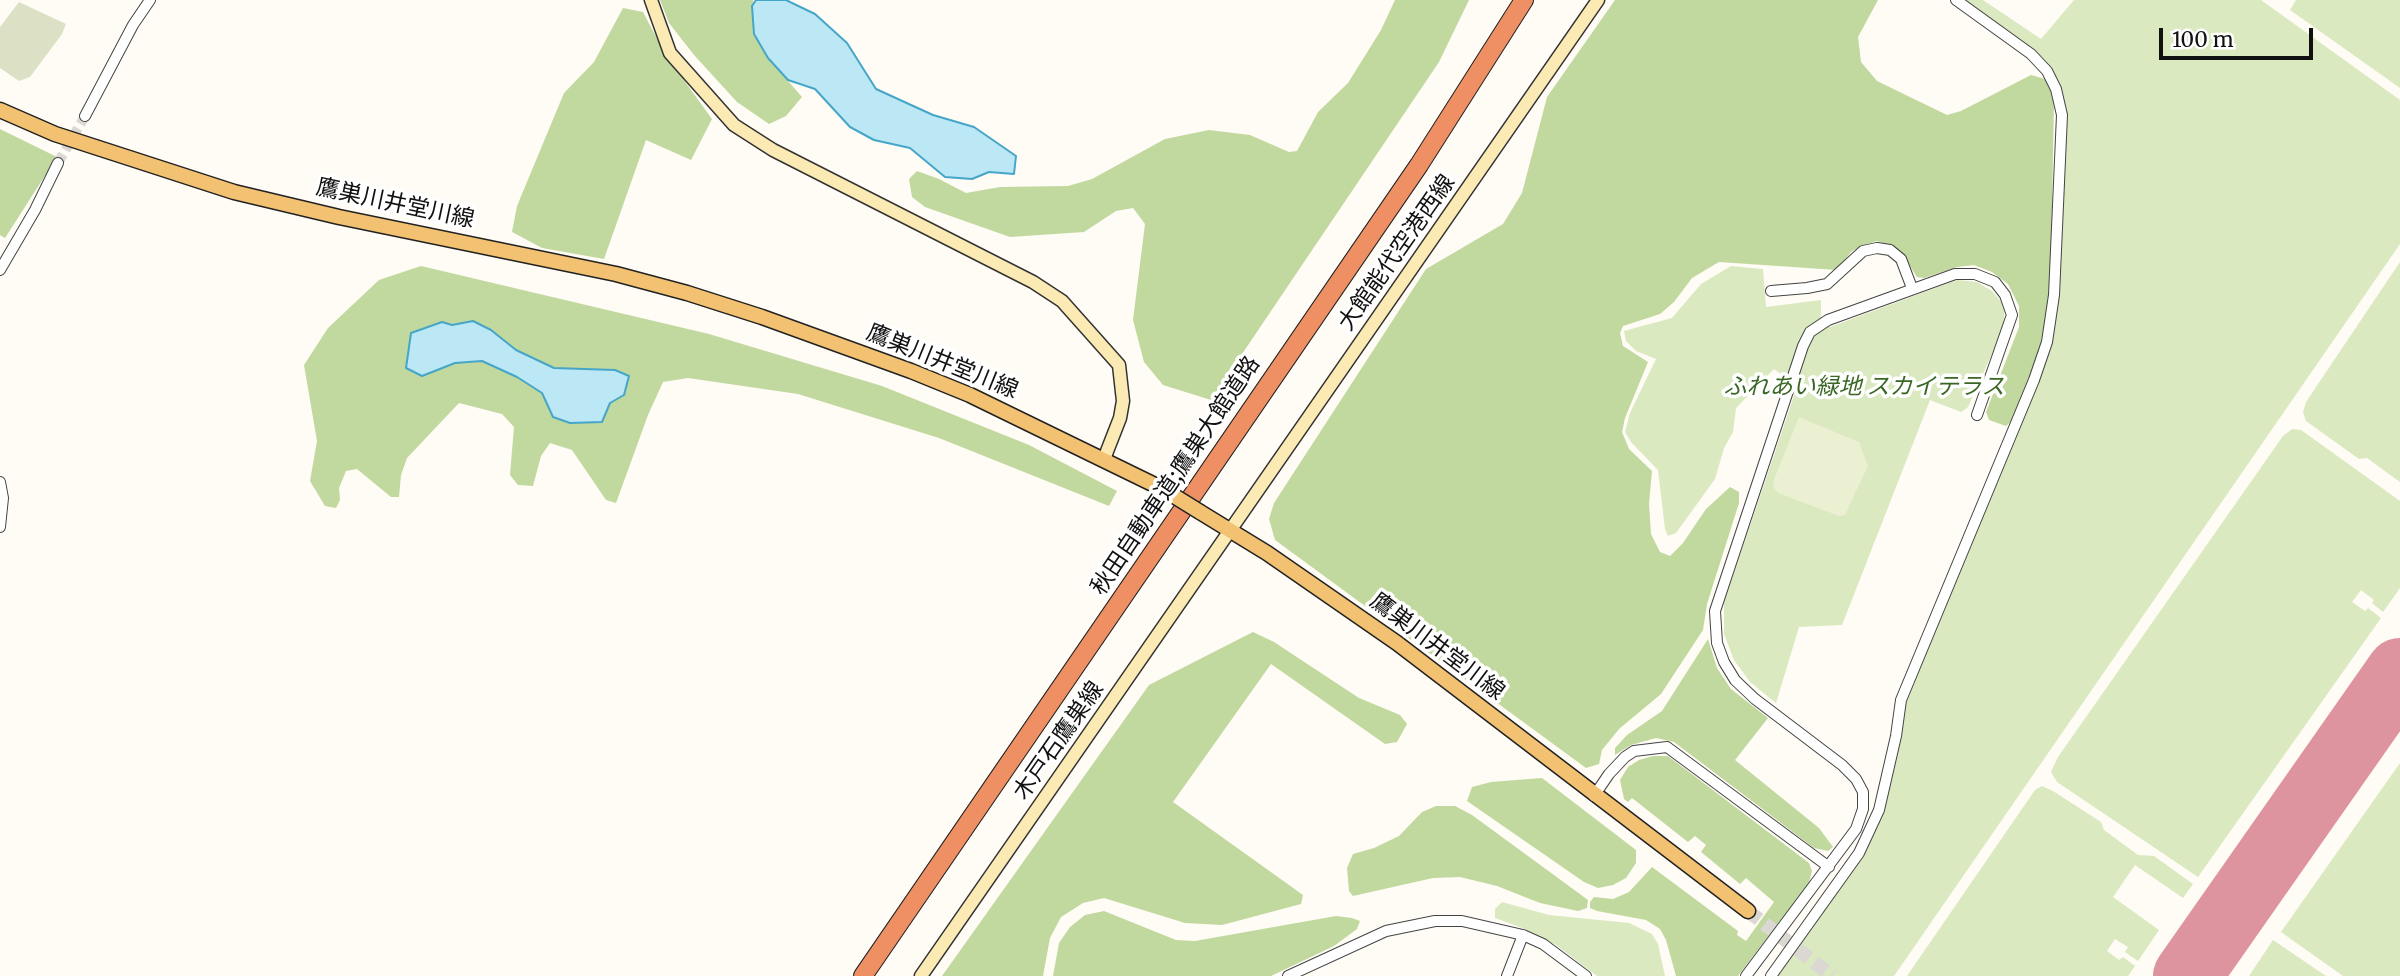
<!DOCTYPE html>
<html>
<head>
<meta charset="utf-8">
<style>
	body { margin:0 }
	#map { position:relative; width:2400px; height:976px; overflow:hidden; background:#fffbf5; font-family:Merriweather,serif }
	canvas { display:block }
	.scale { position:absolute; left:2159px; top:28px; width:154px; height:32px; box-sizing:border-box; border:4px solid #111; border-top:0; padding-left:9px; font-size:21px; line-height:24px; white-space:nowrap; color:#111; -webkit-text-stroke:5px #fff; paint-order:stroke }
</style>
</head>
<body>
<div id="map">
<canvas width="2400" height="976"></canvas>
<div class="scale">100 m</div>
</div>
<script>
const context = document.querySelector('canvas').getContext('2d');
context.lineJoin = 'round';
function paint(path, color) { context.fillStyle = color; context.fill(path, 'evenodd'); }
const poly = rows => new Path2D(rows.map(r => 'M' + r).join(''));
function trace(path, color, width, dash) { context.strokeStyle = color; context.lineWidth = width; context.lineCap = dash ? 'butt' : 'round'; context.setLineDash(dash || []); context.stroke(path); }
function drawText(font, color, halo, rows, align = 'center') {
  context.font = font + ' Merriweather,"Noto Sans JP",serif'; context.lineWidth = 7; context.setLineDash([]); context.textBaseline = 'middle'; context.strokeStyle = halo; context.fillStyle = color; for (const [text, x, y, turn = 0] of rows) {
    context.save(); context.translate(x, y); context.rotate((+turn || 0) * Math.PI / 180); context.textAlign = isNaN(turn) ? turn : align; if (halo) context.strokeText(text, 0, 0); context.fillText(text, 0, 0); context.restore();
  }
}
const green = poly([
	[1963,0,1983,0,2041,39,2074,0,2261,0,2400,100,2400,244,1894,976,1776,976,1861,856,1904,705,2057,310,2067,122,2060,83,2049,67],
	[2296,0,2400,0,2400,88,2290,10],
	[2400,262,2400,482,2367,458,2359,459,2306,421,2303,412,2306,402],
	[1731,266,1763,269,1766,307,1821,300,1821,317,1830,327,1957,280,1977,282,1992,291,2005,306,2003,329,1968,407,1961,412,1930,400,1842,625,1799,627,1776,703,1750,682,1734,660,1724,634,1724,603,1797,387,1774,369,1736,408,1733,432,1724,448,1715,479,1676,533,1668,536,1665,529,1658,470,1631,442,1625,432,1630,413,1656,359,1636,351,1626,341,1624,331,1672,318,1701,284],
	[2292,429,2301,430,2400,501,2400,588,2383,612,2372,603,2374,600,2361,590,2352,602,2365,611,2368,608,2381,618,2198,877,2057,782,2051,772,2058,757,2283,436],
	[2400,763,2400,976,2343,976,2281,932],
	[2042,786,2053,791,2101,822,2104,830,2138,855,2154,856,2193,884,2183,898,2135,865,2113,897,2159,930,2138,961,2125,952,2128,947,2115,939,2107,951,2119,960,2123,957,2135,966,2128,976,1907,976,2035,790],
	[1502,902,1549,915,1629,923,1652,934,1658,944,1665,976,1597,976,1556,945,1525,929,1495,918,1495,909],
	[2273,940,2326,976,2249,976]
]);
const forest = poly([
	[660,0,753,0,755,34,768,58,802,97,786,116,769,124,737,102,694,55,669,23],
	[1395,0,1469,0,1439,62,1211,400,1163,385,1144,362,1133,320,1145,224,1133,208,1116,211,1084,232,1010,237,925,207,912,197,909,179,917,171,939,179,966,193,1000,187,1068,186,1092,179,1165,139,1209,130,1250,135,1289,152,1297,151,1318,112,1348,83,1381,30],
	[1615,0,1878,0,1858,37,1861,62,1877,81,1947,115,1961,111,2031,75,2045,79,2054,98,2051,263,2044,341,2012,421,2006,426,1989,420,1986,412,2019,327,2019,306,2008,284,1992,272,1974,265,1957,267,1924,278,1917,277,1903,255,1892,246,1877,241,1861,246,1851,252,1837,270,1719,262,1692,278,1674,302,1660,314,1623,326,1620,333,1623,346,1648,362,1625,418,1622,432,1629,449,1652,471,1649,504,1651,534,1660,552,1670,556,1683,543,1706,509,1730,487,1739,492,1739,503,1707,604,1703,630,1661,694,1619,729,1602,750,1599,764,1586,768,1275,540,1269,519,1274,503,1426,269,1503,224,1522,193,1547,97],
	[623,8,643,12,665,54,712,119,691,160,646,140,604,259,542,248,512,232,517,206,564,93,594,62],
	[0,129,57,157,5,238,0,235],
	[421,266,709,334,882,386,1029,445,1117,491,1109,506,939,438,798,394,688,378,663,382,648,415,616,503,606,500,572,450,550,443,541,456,533,486,518,485,510,475,514,427,502,414,459,403,407,458,401,475,399,497,391,497,357,469,346,471,339,488,340,500,336,508,325,506,310,481,317,441,304,365,328,328,379,280],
	[473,321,491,330,516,350,554,368,615,370,553,417,542,393,517,377,482,361,455,363,422,376,442,322,452,325],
	[1253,632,1274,642,1359,698,1400,715,1407,724,1397,742,1385,744,1271,664,1173,802,1303,895,1301,904,1222,925,1185,923,1104,898,1083,903,1061,917,1050,938,1043,976,942,976,1149,685],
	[1708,639,1717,668,1731,689,1768,718,1735,760,1819,828,1833,847,1828,851,1814,848,1674,742,1656,738,1631,745,1615,755,1615,748,1627,735,1662,711],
	[1653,756,1668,756,1809,863,1812,871,1809,883,1738,976,1676,976,1666,940,1660,929,1646,920,1597,911,1590,908,1590,902,1594,897,1613,899,1629,892,1652,867,1738,931,1737,935,1746,941,1774,902,1746,878,1740,884,1701,852,1706,845,1695,836,1688,842,1632,798,1628,802,1624,799,1620,780,1628,767,1639,760],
	[1542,778,1636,850,1636,863,1626,878,1613,885,1598,888,1584,882,1467,801,1472,787,1491,782],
	[1436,806,1455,806,1472,815,1588,900,1587,908,1578,911,1540,903,1497,886,1460,877,1433,878,1353,896,1349,891,1347,868,1353,854,1374,848,1399,836,1422,812],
	[1104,911,1176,940,1195,941,1336,916,1352,918,1360,921,1357,929,1334,946,1271,976,1053,976,1059,943,1070,927,1085,915]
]);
const cemetery = poly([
	[19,2,66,24,62,34,30,77,19,81,0,68,0,27]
]);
const pitch = poly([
	[1799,417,1859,442,1868,466,1845,515,1839,516,1778,493,1774,488,1773,482]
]);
const water = poly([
	[756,0,786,0,815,14,847,43,876,89,933,115,974,127,1016,156,1014,174,989,172,972,179,945,177,910,148,874,140,850,127,815,89,788,80,768,58,754,34,752,6,756,0],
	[473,321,491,330,516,350,554,368,615,370,629,376,624,395,610,403,602,422,570,423,553,417,542,393,517,377,482,361,455,363,422,376,406,368,411,333,442,322,452,325,473,321]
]);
const runway = poly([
	[2187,976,2400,672]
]);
const streetTunnel = poly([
	[58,163,85,116]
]);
const primaryTunnel = poly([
	[1748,911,1832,976]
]);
const street = poly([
	[85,116,133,25,150,0],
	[0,270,35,210,58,163],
	[1771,291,1807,288,1827,284,1863,251,1877,248,1890,250,1901,259,1912,288],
	[0,482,3,498,0,527],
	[1594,796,1609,774,1625,757,1634,751,1667,747,1829,867],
	[1288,976,1386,931,1435,921,1462,921,1523,935,1543,944,1586,976],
	[1507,976,1523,935],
	[1746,976,1856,829,1863,809,1863,792,1856,779,1842,765,1755,699,1735,680,1724,662,1717,643,1715,611,1803,346,1810,332,1828,320,1955,274,1975,274,1995,282,2005,295,2012,315,1977,415],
	[1771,976,1859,853,1879,810,1896,736,1901,700,2034,380,2047,342,2054,295,2062,115,2056,89,2047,71,2031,54,1956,0]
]);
const secondary = poly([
	[651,0,670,53,734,125,773,150,1033,282,1062,301,1119,365,1123,401,1120,418,1104,459],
	[921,976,1598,0]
]);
const primary = poly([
	[0,110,55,134,234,192,339,217,616,274,687,293,762,317,911,371,970,395,1163,489],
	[1200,512,1267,553,1397,643,1748,911]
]);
const highway = poly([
	[863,976,1419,165,1524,0]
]);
const primaryBridge = poly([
	[1163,489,1200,512]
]);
const streetNames = [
	["鷹巣川井堂川線",395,204,12],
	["大館能代空港西線",1397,253,-55],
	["鷹巣川井堂川線",942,362,22],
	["秋田自動車道;鷹巣大館道路",1176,476,-56],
	["鷹巣川井堂川線",1437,647,37],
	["木戸石鷹巣線",1059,741,-55]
];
const parkNames = [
	["ふれあい緑地 スカイテラス",1864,387]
];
paint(green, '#dae9bf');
paint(forest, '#c1d99f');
paint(cemetery, '#dce1c5');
paint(pitch, '#eaf0d1');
paint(water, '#bce7f4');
trace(water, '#46a6c8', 2);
trace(runway, '#de949e', 68);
trace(streetTunnel, '#dbd8d3', 10, [10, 5]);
trace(primaryTunnel, '#dbd8d3', 14, [14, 7]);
trace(street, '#444', 12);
trace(secondary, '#333', 15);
trace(primary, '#222', 17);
trace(highway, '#222', 20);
trace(street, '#fff', 10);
trace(secondary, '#fbeab4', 12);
trace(primary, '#f2c272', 14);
trace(highway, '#ee9064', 18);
trace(primaryBridge, '#222', 17, []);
trace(primaryBridge, '#f2c272', 14);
drawText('23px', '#111', '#fff', streetNames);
drawText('italic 23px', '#3a6723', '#fff', parkNames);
</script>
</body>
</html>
